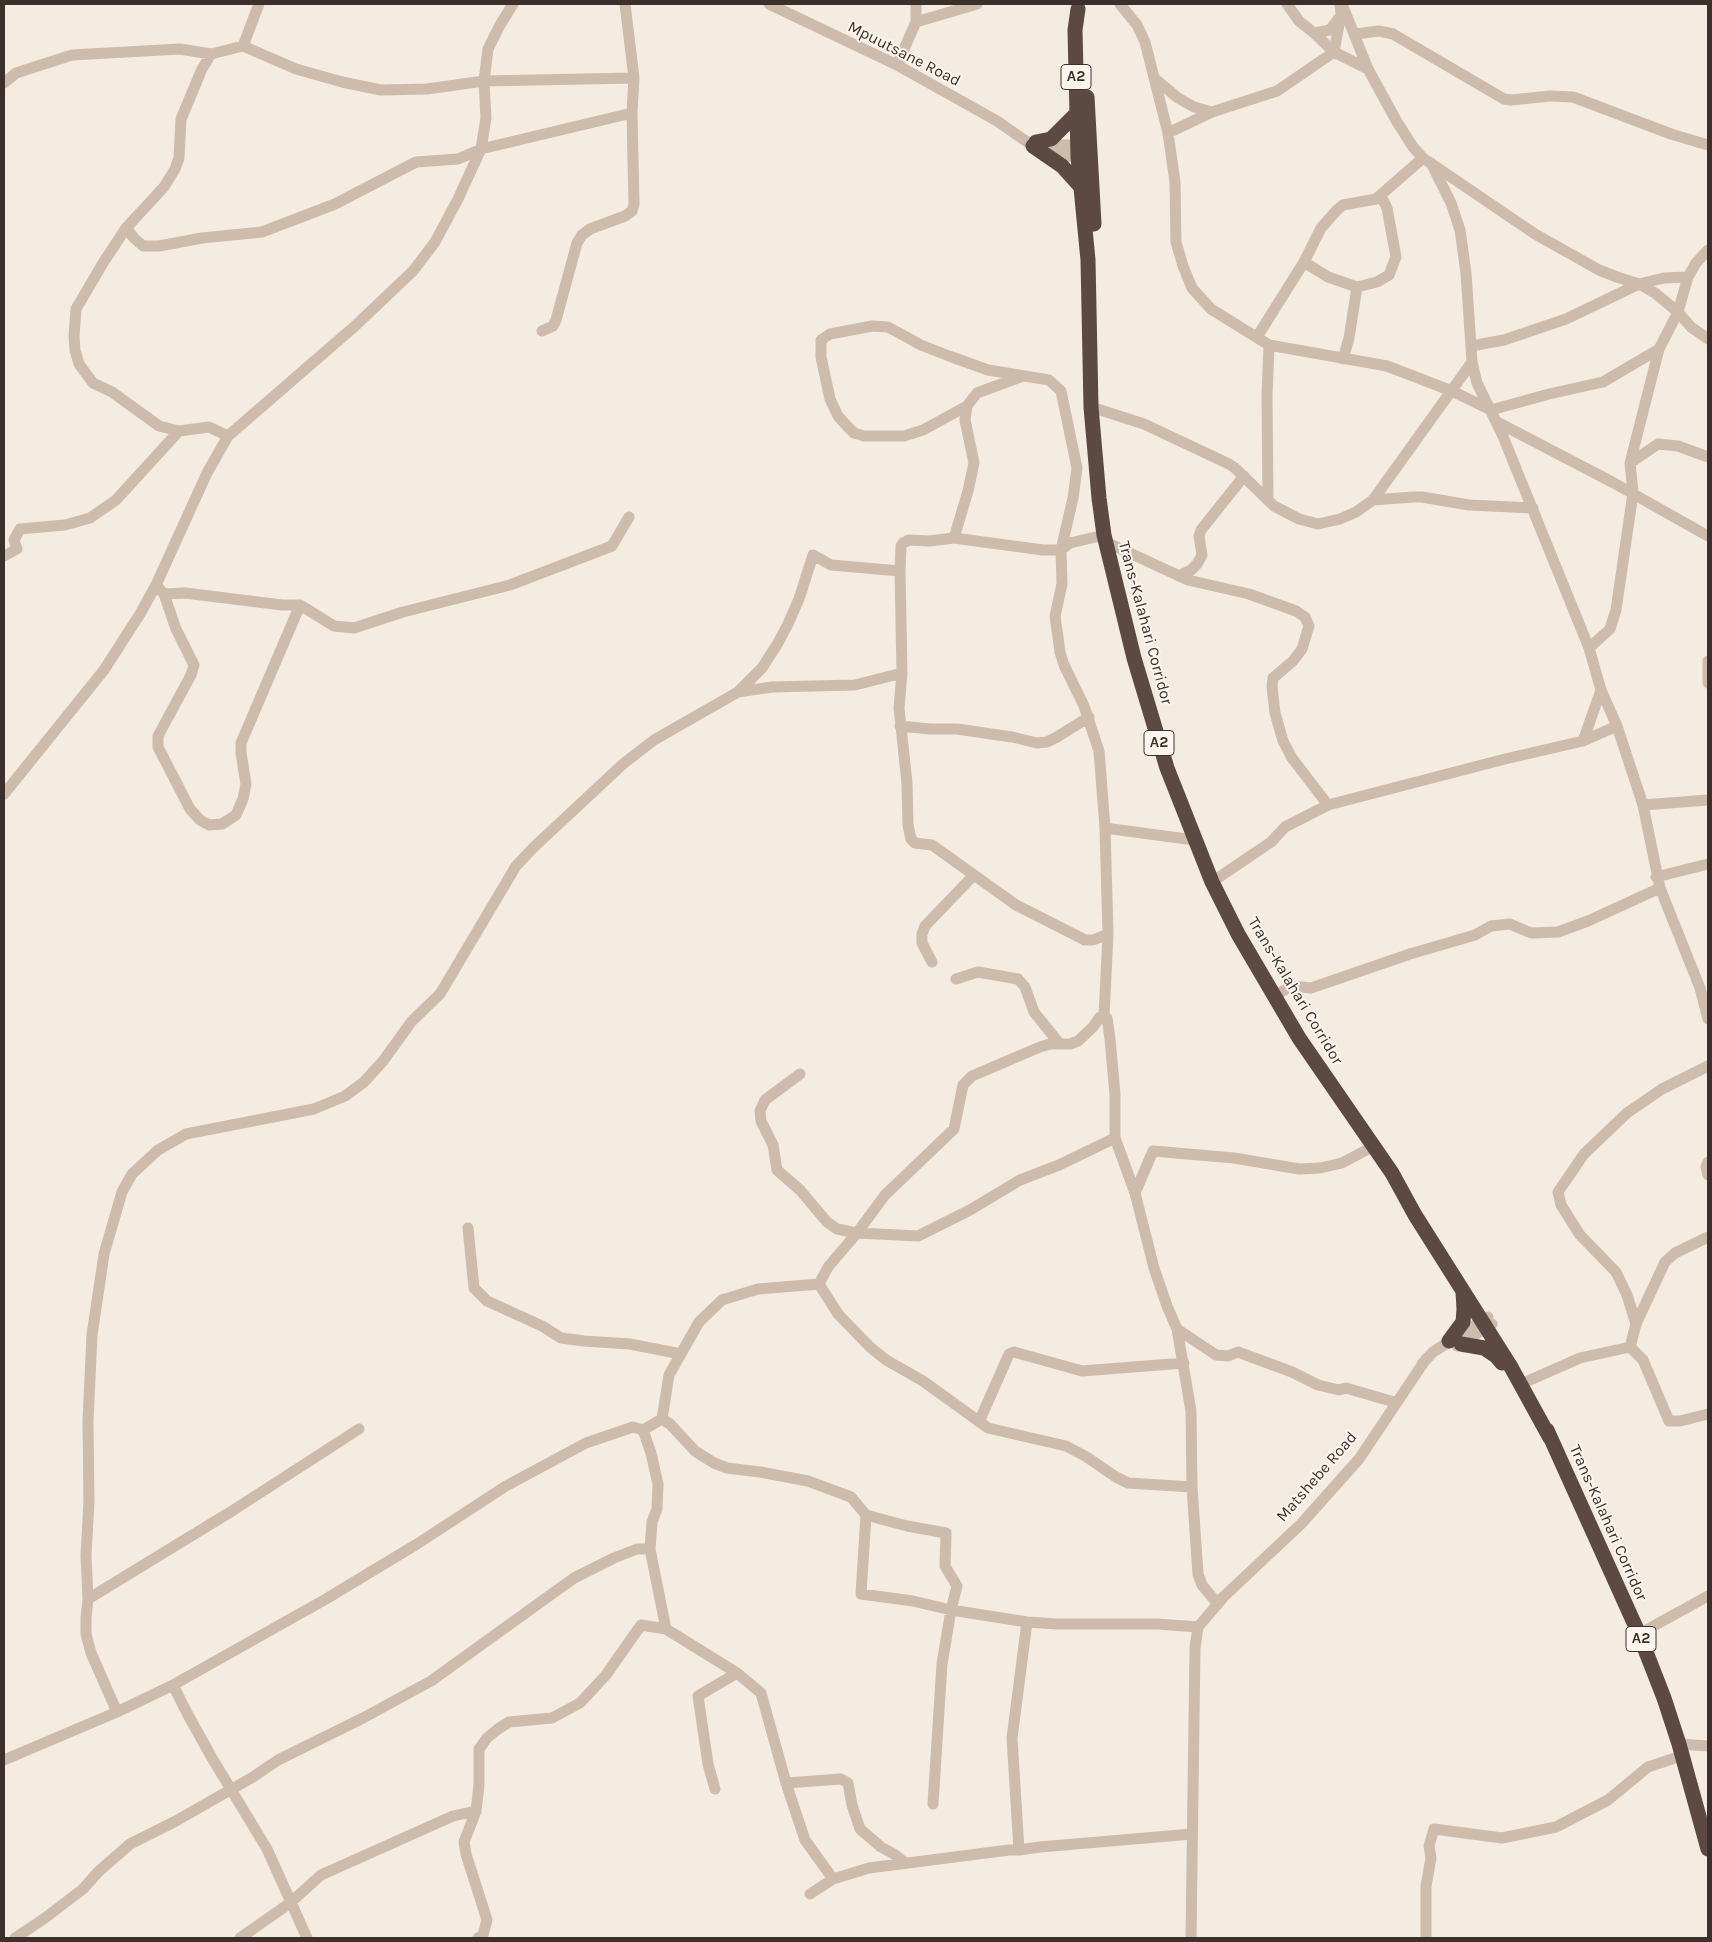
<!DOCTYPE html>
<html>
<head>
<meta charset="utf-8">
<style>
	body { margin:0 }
	#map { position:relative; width:1712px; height:1942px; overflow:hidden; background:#f4ebe1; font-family:Karla,sans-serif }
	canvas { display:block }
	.frame { position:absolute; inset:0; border:5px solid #3b302b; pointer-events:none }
</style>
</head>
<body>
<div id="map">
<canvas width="1712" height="1942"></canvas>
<div class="frame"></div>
</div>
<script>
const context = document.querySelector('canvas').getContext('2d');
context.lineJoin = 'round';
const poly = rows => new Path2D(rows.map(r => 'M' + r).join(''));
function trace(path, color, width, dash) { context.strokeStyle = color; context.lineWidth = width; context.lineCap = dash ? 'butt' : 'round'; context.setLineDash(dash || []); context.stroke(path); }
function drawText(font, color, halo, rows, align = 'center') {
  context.font = font + ' Karla,sans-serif'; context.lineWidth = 4; context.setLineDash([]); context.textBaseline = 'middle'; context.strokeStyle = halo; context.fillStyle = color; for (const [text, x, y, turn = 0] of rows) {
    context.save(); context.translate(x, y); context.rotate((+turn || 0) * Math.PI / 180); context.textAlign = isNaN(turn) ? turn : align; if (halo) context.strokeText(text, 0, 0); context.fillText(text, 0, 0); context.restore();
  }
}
const minor = poly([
	[769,4,897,65,997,121,1033,146,1060,155,1084,158],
	[1120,4,1137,25,1145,42,1168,133,1175,182,1176,242,1183,266,1192,288,1211,309,1269,345,1387,366,1452,391,1491,410,1549,394,1603,382,1659,349],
	[1287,4,1299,21,1314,33,1334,52,1368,69],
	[1342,4,1368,69,1397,122,1413,147,1423,158,1535,234,1599,270,1617,277,1639,284,1655,293,1678,312,1691,327,1708,339],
	[916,22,977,4],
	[1314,33,1330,30,1339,18],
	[1355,34,1379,31,1393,34,1504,99,1511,100,1550,96,1573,97,1671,134,1708,145],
	[243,46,296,69,342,82,381,90,427,89,484,81,634,78],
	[211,54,202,69,181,119,179,158,175,169,164,187,126,228,103,263,76,309,74,336,75,350,79,364,93,383,112,392,159,426,179,431,209,427,228,436],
	[897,65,916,22,916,4],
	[1154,78,1178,98,1194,107,1212,112],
	[4,83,16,73,72,55,180,49,211,54,243,46,259,4],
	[1168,133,1212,112,1277,91,1334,52,1341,14,1340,5],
	[1042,143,1053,145,1085,145],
	[1431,163,1451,203,1460,230,1466,273,1472,362,1477,383,1502,434,1589,648,1601,690,1617,726,1643,805,1660,888,1700,988,1708,1019],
	[126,228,134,238,143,246,159,246,202,238,262,232,335,204,416,162,458,159,481,149,632,113],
	[1304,262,1328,277,1357,287],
	[542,331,553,326,556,320,577,243,582,235,590,229,625,216,632,211,634,204,632,113,634,78,625,4],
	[1257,337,1304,262,1321,228,1337,210,1343,205,1376,199,1423,158],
	[1471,346,1504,340,1566,319,1639,284,1664,278,1688,277],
	[1343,359,1349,338,1357,287,1377,282,1389,275,1396,257,1387,208,1381,196],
	[1023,376,977,393,967,406,923,430,904,436,864,436,854,433,847,426,838,416,830,399,821,357,821,340,830,334,872,326,888,327,921,345,949,356,988,370,1049,380,1061,391,1077,468,1073,498,1061,550,1062,584,1055,616,1060,652,1064,665,1084,706,1099,751,1105,828,1108,934,1104,1016,1107,1018,1110,1039,1115,1094,1115,1138,1135,1193,1154,1268,1167,1306,1177,1329,1191,1411,1192,1487,1198,1574,1202,1585,1217,1603,1301,1524,1359,1459,1426,1359],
	[1091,407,1144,424,1229,464,1235,468,1274,506,1299,519,1318,524,1340,519,1356,512,1373,500,1413,497,1422,497,1469,505,1533,508],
	[1497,422,1612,482,1708,536],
	[1630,463,1658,444,1678,446,1708,457],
	[1268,500,1267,396,1269,345],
	[1373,500,1472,362],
	[1104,535,1070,543,1061,550,1043,550,954,538,929,541,909,540,903,543,901,546,900,571,902,673,899,708,907,783,908,825,911,839,915,843,932,845,1016,905,1085,940,1093,940,1108,934],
	[954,538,968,491,974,463,965,420,967,406],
	[1106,542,1188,580,1249,594,1296,611,1305,617,1309,626,1302,649,1293,661,1273,678,1272,686,1275,713,1283,741,1292,758,1328,805],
	[4,556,17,549,14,540,20,529,65,525,90,518,116,500,179,431],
	[1179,576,1191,570,1197,564,1202,555,1199,536,1201,530,1244,476],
	[156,585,164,594,176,629,194,665,191,675,158,736,158,747,190,809,200,820,209,825,222,824,236,815,243,799,246,784,241,753,241,743,300,605],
	[164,594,185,593,282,605,300,605,334,626,354,628,403,612,510,585,612,546,629,517],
	[1589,648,1610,629,1616,610,1633,493,1630,463,1659,349,1678,312,1688,277,1696,263,1708,250],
	[1708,661,1708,683],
	[738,692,772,687,855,685,902,673],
	[900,726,930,729,957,729,1012,737,1037,743,1047,742,1057,737,1089,717],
	[1583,741,1601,690],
	[4,794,104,670,140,614,156,585,207,473,228,436,355,326,413,271,435,242,458,199,481,149,486,118,484,81,488,49,500,25,513,4],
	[1643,805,1708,800],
	[1105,828,1194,840],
	[1656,877,1708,864],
	[1212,882,1271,842,1285,827,1328,805,1505,759,1583,741,1617,726],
	[932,962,922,943,922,934,925,926,973,876],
	[956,979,978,972,1018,979,1025,987,1034,1012,1059,1043],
	[1274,996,1292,986,1311,988,1410,954,1475,935,1491,926,1510,924,1531,933,1558,932,1588,921,1660,888],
	[800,1074,765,1100,760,1111,761,1121,773,1145,777,1170,800,1190,827,1222,837,1229,857,1233,885,1195,954,1129,963,1085,972,1076,1040,1047,1050,1044,1070,1044,1078,1041,1093,1027,1100,1017,1104,1016],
	[1708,1162,1706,1167,1708,1175],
	[1135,1193,1153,1151,1234,1158,1299,1169,1320,1168,1342,1163,1374,1146],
	[468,1228,474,1288,487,1301,542,1326,561,1338,584,1341,630,1344,681,1354],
	[819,1284,838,1314,870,1347,886,1360,923,1381,988,1428,1066,1446,1085,1456,1116,1477,1128,1483,1192,1487],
	[1636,1324,1627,1295,1616,1272,1580,1235,1561,1205,1558,1192,1584,1154,1627,1113,1662,1089,1708,1066],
	[1177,1329,1216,1355,1228,1356,1238,1352,1292,1372,1318,1385,1339,1390,1346,1388,1394,1402],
	[1457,1346,1492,1324],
	[1630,1347,1643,1360,1669,1421,1680,1421,1708,1414],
	[1422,1364,1433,1352,1488,1317],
	[1521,1384,1580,1358,1630,1347,1636,1324,1665,1262,1675,1253,1708,1237],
	[662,1419,670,1424,695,1451,714,1463,727,1468,760,1472,808,1481,851,1497,866,1515,907,1526,946,1533,945,1566,957,1586,951,1610,942,1664,933,1804],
	[979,1422,1009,1354,1014,1352,1082,1371,1184,1363],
	[643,1430,662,1419,669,1375,699,1322,722,1300,758,1289,819,1284,828,1267,857,1233,918,1236,970,1210,1020,1180,1059,1165,1115,1138],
	[866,1515,861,1594,913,1601,951,1610,1027,1622,1057,1624,1158,1624,1198,1627],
	[650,1549,666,1629],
	[88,1599,232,1511,359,1429],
	[1639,1634,1708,1596],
	[173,1685,187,1713,212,1758,267,1849,307,1938],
	[117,1712,91,1653,86,1634,86,1618,88,1599,86,1555,89,1501,88,1421,92,1335,104,1254,122,1192,132,1174,158,1150,186,1134,314,1109,345,1096,364,1082,383,1061,412,1021,440,994,516,866,534,847,623,764,654,740,738,692,762,668,778,643,788,624,799,599,813,555,831,565,900,571],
	[1679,1744,1708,1746],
	[4,1760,117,1712,173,1685,326,1599,417,1544,506,1486,586,1443,633,1427,643,1430],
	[786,1783,841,1779,848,1783,852,1805,860,1829,881,1847,894,1854,905,1863],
	[715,1789,708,1764,698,1696,737,1673,761,1693,786,1783,805,1840,833,1879],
	[1019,1850,1012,1738,1027,1622],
	[810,1894,833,1879,869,1868,1009,1850,1019,1850,1040,1847,1192,1834],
	[15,1938,45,1918,83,1889,98,1872,130,1844,174,1822,253,1777,278,1760,363,1718,431,1681,574,1578,614,1558,637,1549,650,1549,652,1522,657,1509,658,1484,651,1453,643,1430],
	[240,1938,290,1903,321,1875,453,1816,476,1811],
	[478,1938,483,1935,487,1920,466,1854,464,1842,476,1811,479,1785,479,1749,487,1738,498,1729,509,1722,552,1718,580,1703,606,1675,641,1625,666,1629,737,1673],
	[1191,1938,1195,1648,1198,1627,1222,1599],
	[1426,1938,1426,1886,1431,1858,1429,1846,1434,1829,1502,1838,1556,1827,1608,1800,1648,1767,1681,1756]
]);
const highway = poly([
	[1078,9,1075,30,1078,157,1088,260,1091,407,1099,498,1104,535,1134,658,1167,768,1212,882,1238,934,1299,1038,1392,1173,1415,1215,1511,1367,1550,1438],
	[1087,97,1094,224],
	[1036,142,1051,139,1078,112],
	[1033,146,1062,166,1080,186],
	[1449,1341,1463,1322,1464,1309,1463,1292],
	[1461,1344,1484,1348,1496,1356,1502,1363],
	[1547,1430,1639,1634,1664,1698,1679,1744,1708,1849]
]);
const shields = [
	[1076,77,30],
	[1159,743,30],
	[1641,1639,30]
];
const shieldNames = [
	["A2",1076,77],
	["A2",1159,743],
	["A2",1641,1639]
];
const streetNames = [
	["Mpuutsane Road",904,54,27],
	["Trans-Kalahari Corridor",1145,623,75],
	["Trans-Kalahari Corridor",1295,991,59],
	["Matshebe Road",1317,1477,-49],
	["Trans-Kalahari Corridor",1608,1523,66]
];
trace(minor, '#cdbbac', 11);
trace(highway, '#5c4a42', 15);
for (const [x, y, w] of shields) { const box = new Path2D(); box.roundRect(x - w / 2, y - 12.5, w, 25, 4); context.fillStyle = '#fbf5ee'; context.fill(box); trace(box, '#3b302b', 1); }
drawText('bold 15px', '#3b302b', null, shieldNames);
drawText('16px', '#3b302b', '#fbf5ee', streetNames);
</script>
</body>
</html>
